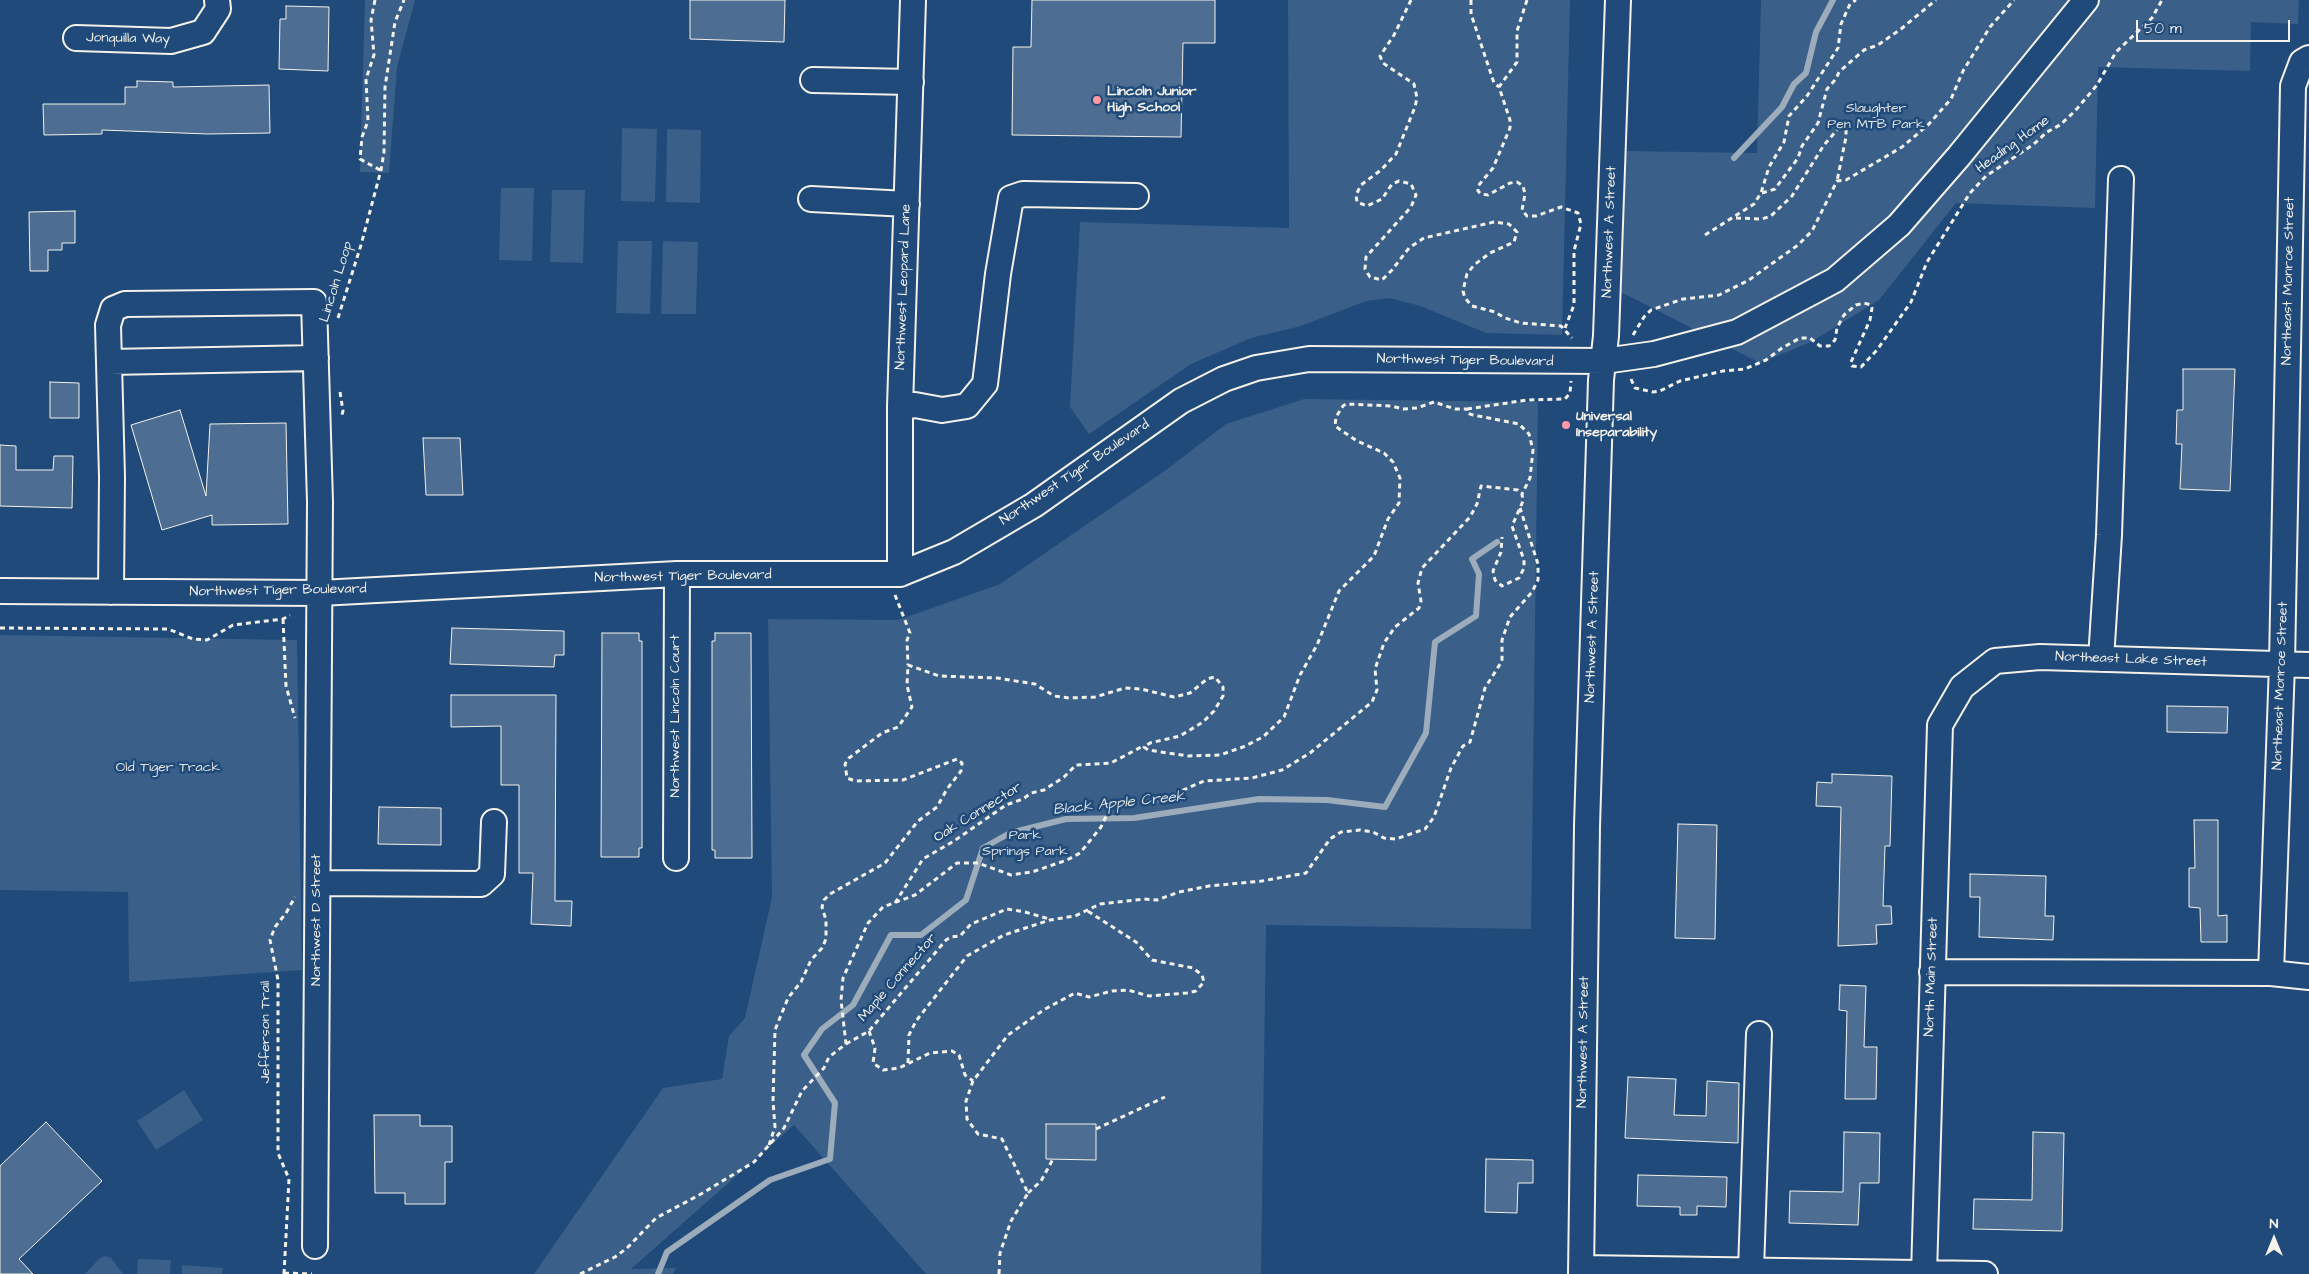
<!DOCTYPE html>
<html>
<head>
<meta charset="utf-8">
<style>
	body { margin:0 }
	#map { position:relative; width:2309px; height:1274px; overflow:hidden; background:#1f4a7a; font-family:"Architects Daughter",sans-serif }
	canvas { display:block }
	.north { position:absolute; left:2249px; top:1214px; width:50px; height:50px; -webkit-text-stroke:4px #1f4a7a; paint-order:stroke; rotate:0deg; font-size:14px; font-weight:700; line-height:20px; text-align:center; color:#f4f1e8 }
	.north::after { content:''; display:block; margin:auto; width:18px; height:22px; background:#f4f1e8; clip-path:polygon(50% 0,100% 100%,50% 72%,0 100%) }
	.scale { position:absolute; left:2136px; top:20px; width:154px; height:22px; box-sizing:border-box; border:2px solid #f4f1e8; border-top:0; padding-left:6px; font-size:15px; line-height:18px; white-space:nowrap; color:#f4f1e8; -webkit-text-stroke:4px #1f4a7a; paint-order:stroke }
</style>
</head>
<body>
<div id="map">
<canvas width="2309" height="1274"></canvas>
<div class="north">N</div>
<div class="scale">50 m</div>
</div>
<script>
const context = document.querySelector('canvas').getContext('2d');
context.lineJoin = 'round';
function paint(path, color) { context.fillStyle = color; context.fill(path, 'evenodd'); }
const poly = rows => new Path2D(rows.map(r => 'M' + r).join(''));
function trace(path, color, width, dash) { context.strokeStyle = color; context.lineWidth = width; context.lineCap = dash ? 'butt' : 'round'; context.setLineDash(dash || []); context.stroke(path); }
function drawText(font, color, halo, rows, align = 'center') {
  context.font = font + ' "Architects Daughter",sans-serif'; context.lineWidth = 5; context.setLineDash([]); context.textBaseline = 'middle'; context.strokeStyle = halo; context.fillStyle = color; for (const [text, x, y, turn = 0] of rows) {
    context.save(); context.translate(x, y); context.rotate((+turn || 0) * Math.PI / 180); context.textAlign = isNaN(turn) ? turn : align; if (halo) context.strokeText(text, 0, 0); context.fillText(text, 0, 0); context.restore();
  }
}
const green = poly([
	[365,0,415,0,397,67,389,173,360,172],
	[1288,0,1570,0,1562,335,1486,333,1420,306,1390,298,1366,301,1301,326,1251,338,1191,364,1089,434,1070,407,1080,222,1289,228],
	[1761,0,2299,0,2298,24,2251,22,2250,71,2098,67,2095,208,1956,203,1879,300,1811,342,1760,363,1621,292,1624,151,1757,153],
	[622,128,657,129,655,202,621,201],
	[667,129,701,130,700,203,666,202],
	[501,188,534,188,532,261,499,260],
	[552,190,585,190,583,263,550,262],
	[618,241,652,241,650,314,616,313],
	[663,241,698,242,696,314,661,314],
	[1304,399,1538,402,1531,929,1266,925,1261,1274,926,1274,794,1125,631,1269,676,1268,673,1274,534,1274,663,1088,722,1079,729,1036,745,1018,772,897,768,619,898,620,1000,584,1166,470,1226,424],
	[0,635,297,640,302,970,129,982,128,892,0,890],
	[184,1090,203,1120,156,1150,137,1121],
	[105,1256,111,1258,123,1274,85,1274,99,1259],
	[138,1259,171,1260,170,1274,137,1274],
	[182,1265,223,1268,222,1274,182,1274]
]);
const stream = poly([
	[1734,158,1782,107,1794,84,1806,73,1816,32,1833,0],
	[658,1274,667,1252,770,1180,830,1159,835,1103,804,1055,822,1029,853,1005,891,935,921,935,966,900,983,848,1010,833,1066,819,1134,818,1259,799,1327,800,1385,807,1426,733,1435,642,1476,616,1479,574,1472,559,1497,542]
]);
const building = poly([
	[690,0,785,0,784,42,690,39,690,0],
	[1032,0,1215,0,1215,43,1183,43,1181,137,1012,135,1013,47,1031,47,1032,0],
	[286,6,329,7,328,71,279,69,280,19,286,19,286,6],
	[137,81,173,82,173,87,269,85,270,133,208,134,102,130,102,134,44,135,43,104,125,104,125,87,137,87,137,81],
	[75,211,75,243,62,243,62,250,48,250,48,271,30,271,29,212,75,211],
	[2183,369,2235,369,2230,491,2180,489,2182,444,2176,444,2177,410,2183,410,2183,369],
	[50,382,79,383,79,418,50,418,50,382],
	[180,410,206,496,210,424,286,423,288,524,212,525,212,515,162,530,131,425,180,410],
	[423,438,460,438,463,495,426,495,423,438],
	[0,445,16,446,16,470,53,470,54,456,73,456,72,508,0,506,0,445],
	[452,628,564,631,564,655,555,655,554,667,450,664,452,628],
	[602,633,639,633,639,641,642,641,642,848,639,848,639,857,601,857,602,633],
	[715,633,751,633,752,858,715,858,715,850,712,850,712,641,715,641,715,633],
	[451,695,556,695,555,901,572,901,571,926,531,924,533,873,519,873,519,785,501,785,501,726,451,727,451,695],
	[2167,706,2228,707,2227,733,2167,732,2167,706],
	[1832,774,1892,776,1890,846,1885,846,1883,906,1891,906,1892,924,1876,925,1877,944,1838,946,1841,807,1816,806,1817,782,1832,783,1832,774],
	[379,807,441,808,441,845,378,844,379,807],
	[2194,820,2218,820,2218,916,2227,915,2227,942,2201,942,2200,908,2189,907,2189,868,2195,868,2194,820],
	[1678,824,1717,825,1715,939,1675,938,1678,824],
	[1970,874,2046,876,2045,916,2054,916,2053,940,1979,937,1980,897,1970,897,1970,874],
	[1840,985,1866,986,1864,1047,1877,1047,1876,1099,1845,1099,1847,1011,1839,1010,1840,985],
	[1628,1077,1676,1079,1674,1115,1706,1116,1707,1081,1739,1083,1738,1143,1625,1138,1628,1077],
	[374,1115,420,1115,420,1126,452,1126,452,1162,445,1162,445,1204,405,1204,405,1193,375,1193,374,1115],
	[46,1122,102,1181,19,1259,33,1274,0,1274,0,1166,46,1122],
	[1046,1124,1096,1124,1096,1160,1046,1159,1046,1124],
	[1844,1132,1880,1133,1879,1183,1860,1183,1858,1225,1789,1223,1790,1191,1843,1192,1844,1132],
	[2033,1132,2064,1133,2062,1231,1973,1229,1974,1199,2032,1200,2033,1132],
	[1486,1159,1533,1160,1533,1183,1518,1183,1517,1213,1485,1212,1486,1159],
	[1638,1175,1727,1177,1726,1207,1697,1206,1697,1215,1680,1215,1680,1207,1637,1206,1638,1175]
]);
const path = poly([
	[375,0,371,20,374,55,366,79,368,121,362,137,360,159,380,170],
	[1411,0,1394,35,1380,56,1383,63,1414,84,1417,98,1415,107,1396,154,1381,170,1361,185,1356,195,1357,202,1367,206,1382,199,1392,184,1399,181,1411,184,1416,195,1411,207,1366,257,1365,269,1370,277,1382,280,1392,270,1409,248,1424,238,1494,222,1509,224,1517,232,1514,242,1490,253,1474,265,1467,274,1465,282,1463,291,1465,298,1472,306,1495,312,1505,318,1521,323,1561,326,1572,338],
	[1471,0,1471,14,1494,83,1499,87],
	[1527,0,1517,31,1517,62,1499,87,1510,120,1510,128,1493,168,1478,186,1478,191,1481,194,1488,195,1510,183,1517,182,1523,186,1525,194,1522,210,1527,216,1536,216,1561,207,1578,213,1581,224,1574,251,1574,305,1565,328],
	[1762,193,1775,189,1798,158,1802,146,1818,123,1827,89,1836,79,1839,72,1864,50,1878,45,1901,29,1936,0],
	[1736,218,1762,219,1771,216,1792,196,1824,145,1843,123,1846,125,1846,137,1837,181],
	[1705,235,1754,204,1761,193,1769,167,1784,142,1789,116,1807,96,1838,48,1841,24,1850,4,1856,0],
	[338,318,361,245,381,170,384,152,385,87,395,22,404,0],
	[1633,335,1644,317,1651,310,1683,299,1719,295,1749,280,1798,245,1812,231,1837,181,1846,180,1902,147,1928,125,1951,99,1963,71,1990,27,2014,0],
	[1631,379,1635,388,1653,392,1660,391,1680,381,1723,371,1745,369,1766,360,1782,348,1800,338,1810,338,1820,346,1829,346,1835,340,1837,328,1844,315,1856,305,1864,303,1871,305,1872,308,1870,320,1851,362,1852,366,1861,367,1877,350,1911,302,1927,262,1970,193,1986,176,2034,144,2047,132,2060,125,2075,111,2097,85,2116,52,2152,18,2162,0],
	[340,392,343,411,341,418],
	[1467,409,1527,400,1565,399,1570,393,1571,381],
	[895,595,910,633,907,640,908,665],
	[283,619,286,686,295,718],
	[0,628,168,629,193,639,207,640,233,625,283,619,290,615],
	[895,903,923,859,954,841,1006,805,1023,799,1031,793,1044,790,1064,777,1076,765,1111,763,1143,746],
	[869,1031,875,1048,873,1063,883,1070,899,1068,930,1053,952,1051,959,1055,965,1075,973,1081],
	[846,1044,869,1031,946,940,951,937,960,936,971,924,1007,909,1025,912,1049,919],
	[908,1063,909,1035,916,1021,967,956,1004,935,1050,920,1075,916,1100,904,1144,899,1157,900,1179,892,1209,886,1262,881,1306,873,1330,839,1341,832,1360,830,1373,832,1384,838,1396,839,1425,829,1434,817,1451,768,1463,746,1470,742,1485,688,1502,661,1502,640,1510,617,1532,592,1538,580,1538,564,1520,508],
	[1096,1129,1165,1097],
	[769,1145,775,1127,773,1101,775,1030,788,998,801,982,811,960,822,948,826,939,826,920,822,907,824,900,830,894,885,863,918,821,937,807,947,789,961,771,962,763,957,759,903,780,855,781,847,778,845,764,849,758,882,733,898,727,912,707,907,685,908,665,939,676,997,678,1035,684,1054,696,1069,698,1095,697,1125,688,1141,689,1174,697,1190,693,1207,679,1215,677,1223,687,1223,696,1214,711,1203,722,1180,736,1150,743,1144,747,1148,750,1188,756,1220,755,1243,747,1263,737,1284,717,1300,675,1317,645,1339,591,1374,556,1388,519,1399,503,1400,478,1393,462,1384,453,1357,441,1335,426,1336,417,1343,406,1346,404,1391,406,1403,409,1417,408,1434,402,1455,409,1467,409,1467,413,1473,415,1519,424,1529,434,1533,450,1530,478,1522,494],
	[1028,1193,1041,1181,1053,1159],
	[284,1273,312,1274],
	[284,1274,289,1179,278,1153,278,980,270,940,275,927,286,913,295,897],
	[580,1274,615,1257,627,1248,656,1218,701,1194,754,1162,784,1128,802,1091,824,1068,829,1057,846,1044,841,1000,843,978,868,923,883,907,915,895,957,863,978,863,1011,875,1032,872,1067,860,1080,853,1101,827,1108,812,1119,805,1138,799,1158,801,1204,781,1252,778,1282,770,1310,753,1372,702,1377,690,1375,669,1384,643,1395,627,1419,608,1421,601,1418,583,1422,568,1470,517,1477,504,1481,486,1518,490,1522,494,1523,501,1512,526,1524,560,1524,568,1519,578,1502,586,1495,580,1493,571,1501,552,1502,537],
	[999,1274,1000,1253,1011,1221,1028,1193,1002,1139,978,1134,967,1119,966,1101,973,1081,1008,1035,1045,1009,1075,993,1089,997,1112,991,1128,990,1149,996,1187,993,1196,991,1204,982,1202,975,1193,968,1152,960,1136,942,1086,910]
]);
const minor = poly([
	[76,38,171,41,203,32,218,9,217,0],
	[813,80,911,82],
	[811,199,907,204],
	[109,362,316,358],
	[900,407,915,405,942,410,967,406,985,384,998,274,1011,198,1023,194,1136,196],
	[900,574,900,407,913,0],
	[0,591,320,593,677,574,900,574,954,552,1034,505,1181,401,1224,379,1256,368,1309,359,1604,361,1654,354,1737,332,1835,280,1899,225,1959,156,2086,0],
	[111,592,112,477,108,325,113,309,125,304,314,302,320,502,315,1246],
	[2101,659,2109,535,2121,179],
	[676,858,677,574],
	[318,883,481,884,492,874,494,822],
	[1932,972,2271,973,2309,977],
	[2271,973,2282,664,2293,86,2302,62,2309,58],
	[1581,1268,1985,1274],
	[1751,1270,1759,1034],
	[1581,1274,1587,826,1601,380,1606,336,1618,0],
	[1924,1274,1940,725,1962,687,1995,661,2040,657,2309,665]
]);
const markers = [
	[1097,100,5,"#ff9aa2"],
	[1566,425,5,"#ff9aa2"]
];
const streetNames = [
	["Jonquilla Way",128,39,1],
	["Heading Home",2013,145,-36],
	["Northwest A Street",1610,232,-88],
	["Northeast Monroe Street",2289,281,-89],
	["Lincoln Loop",337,282,-73],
	["Northwest Leopard Lane",904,287,-88],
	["Northwest Tiger Boulevard",1465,361,1],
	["Northwest Tiger Boulevard",1075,473,-34],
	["Northwest Tiger Boulevard",683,577,-1],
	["Northwest Tiger Boulevard",278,591,-1],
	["Northwest A Street",1593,637,-88],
	["Northeast Lake Street",2131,660,2],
	["Northeast Monroe Street",2281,686,-88],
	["Northwest Lincoln Court",676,716,-90],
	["Oak Connector",978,813,-32],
	["Northwest D Street",317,920,-90],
	["North Main Street",1932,977,-88],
	["Maple Connector",898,978,-49],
	["Jefferson Trail",266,1032,-90],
	["Northwest A Street",1584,1042,-89]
];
const poiNames = [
	["Lincoln Junior",1107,92],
	["High School",1107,108],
	["Universal",1576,417],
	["Inseparability",1576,433]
];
const parkNames = [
	["Slaughter",1876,109],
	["Pen MTB Park",1876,125],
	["Old Tiger Track",168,768],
	["Park",1025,836],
	["Springs Park",1025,852]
];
const waterNames = [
	["Black Apple Creek",1119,804,-6]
];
paint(green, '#3a5f88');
trace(stream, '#9cacbb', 6);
paint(building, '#4d6e92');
trace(building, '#f4f1e8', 1);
trace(minor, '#f4f1e8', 28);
trace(path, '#f4f1e8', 3, [5, 4]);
trace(minor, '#1f4a7a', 24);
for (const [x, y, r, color] of markers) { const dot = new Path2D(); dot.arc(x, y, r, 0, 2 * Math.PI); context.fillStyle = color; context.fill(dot); trace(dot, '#1f4a7a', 2); }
drawText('14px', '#f4f1e8', '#1f4a7a', streetNames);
drawText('bold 14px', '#f4f1e8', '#1f4a7a', poiNames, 'left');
drawText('14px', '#e1e2de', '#1f4a7a', parkNames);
drawText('italic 15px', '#dee0dd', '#1f4a7a', waterNames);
</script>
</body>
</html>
